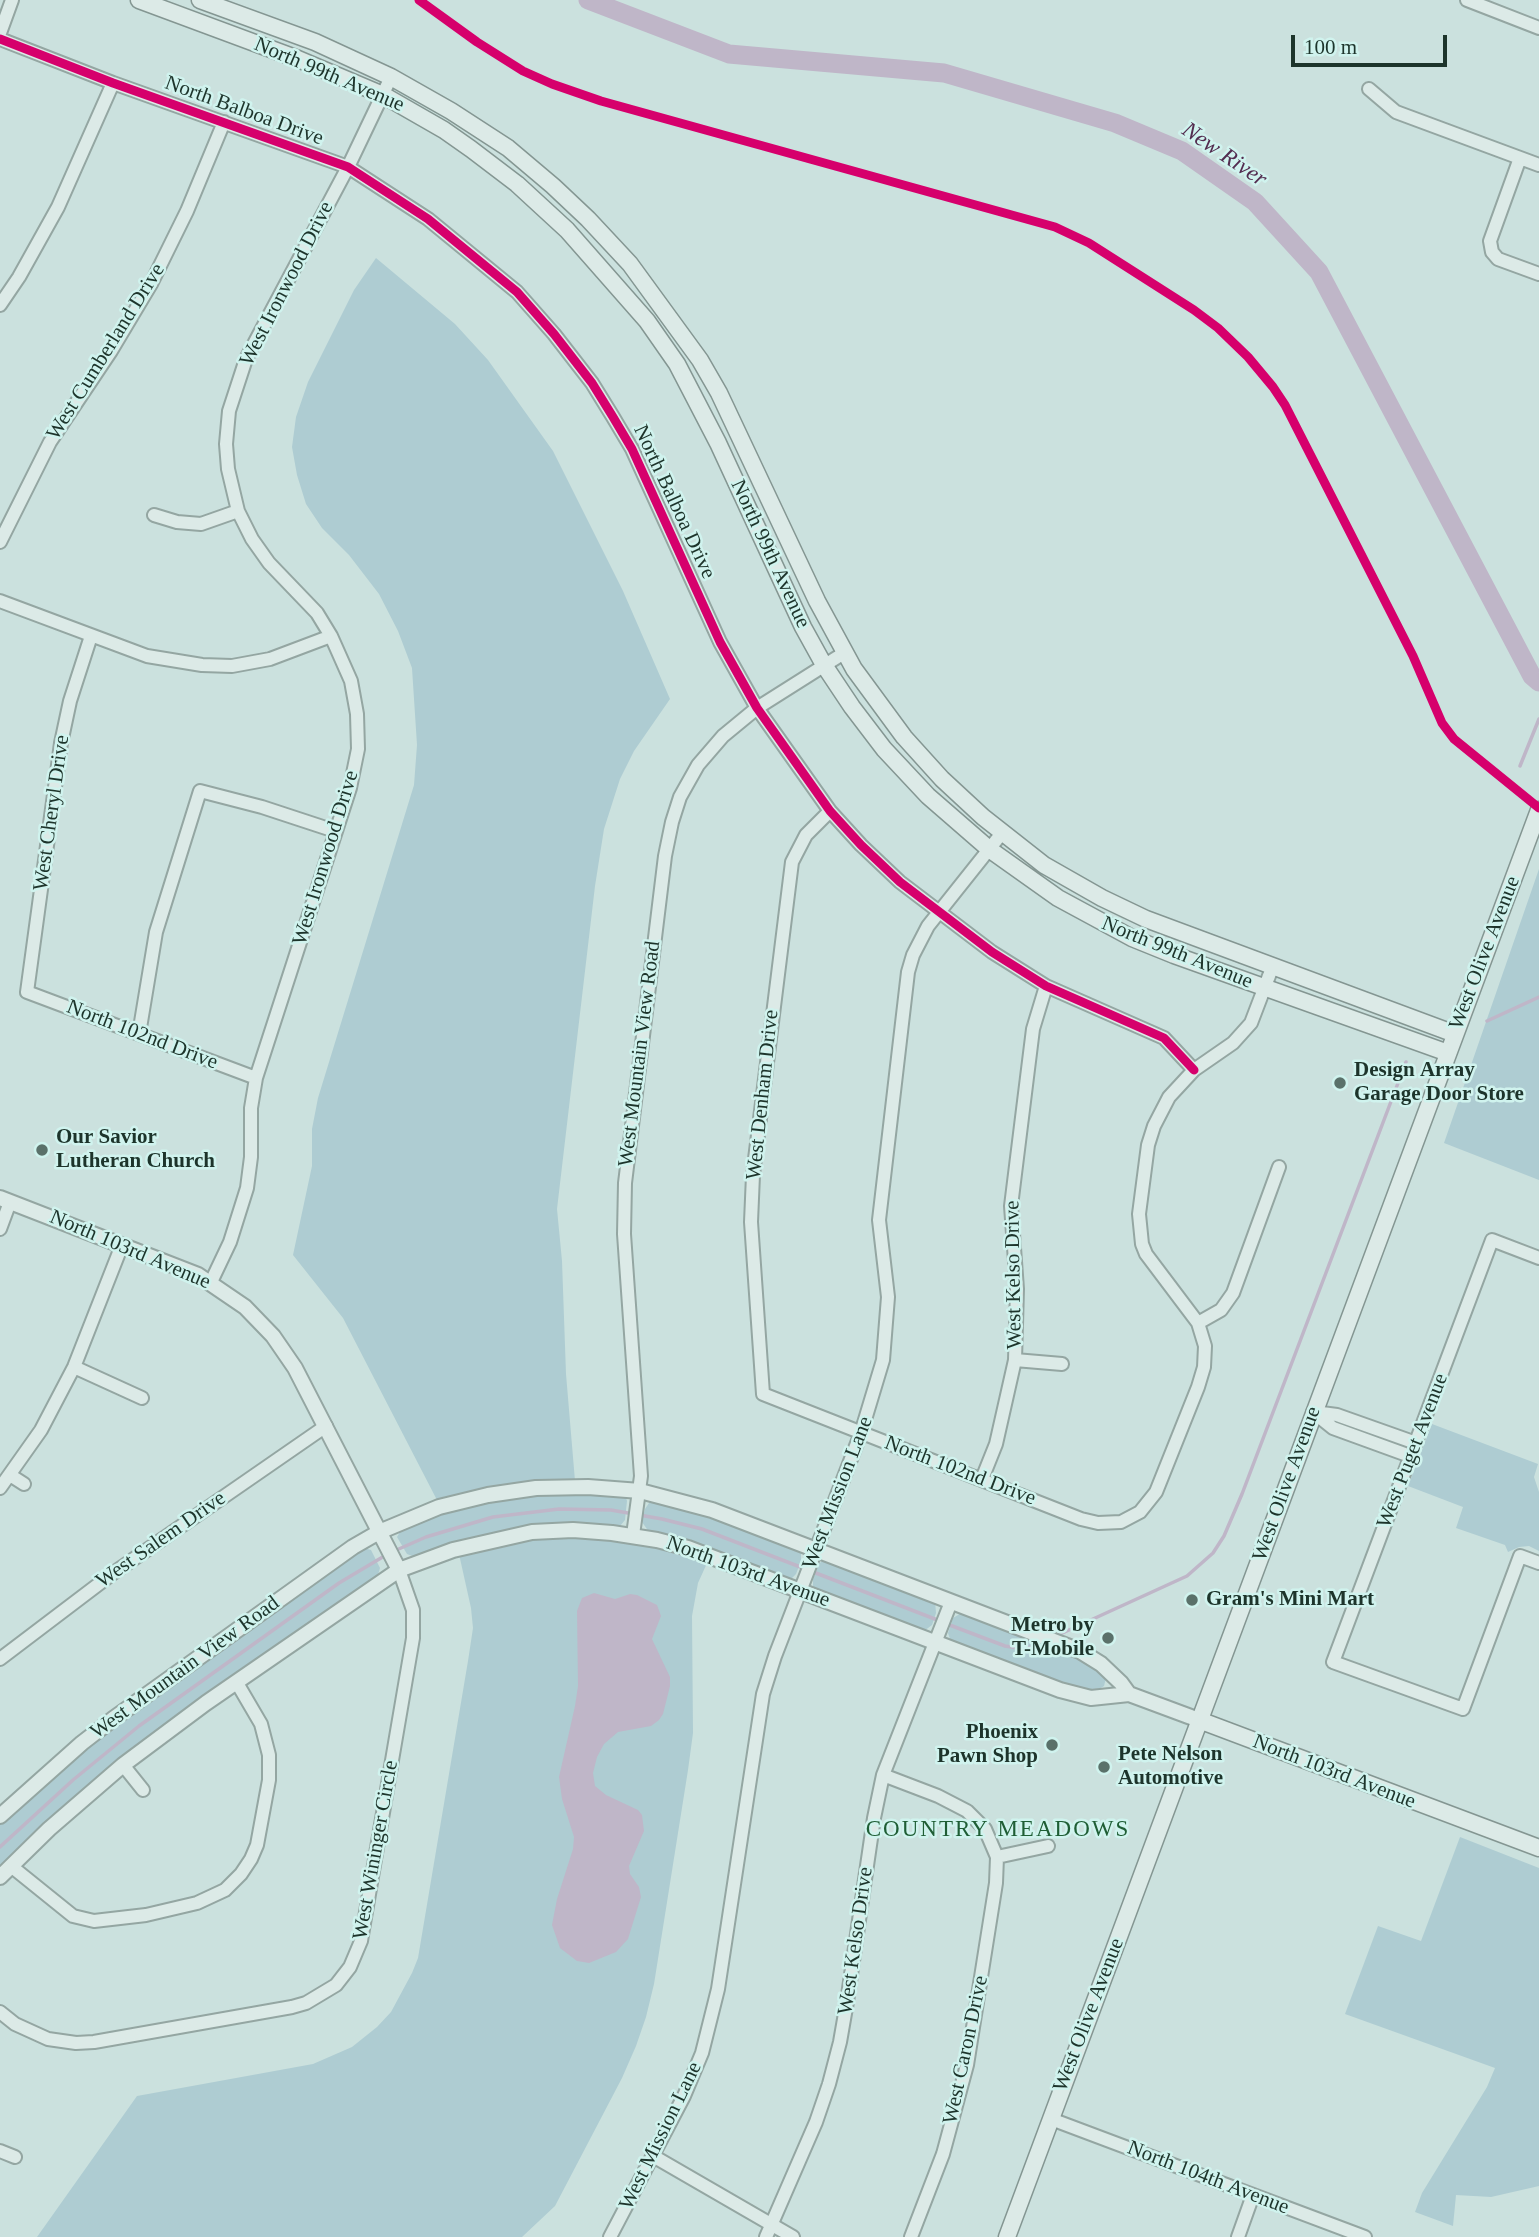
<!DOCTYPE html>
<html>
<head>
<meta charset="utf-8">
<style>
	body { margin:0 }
	#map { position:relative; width:1539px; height:2237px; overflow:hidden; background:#cbe1de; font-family:Georgia,serif }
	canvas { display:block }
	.scale { position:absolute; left:1291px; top:35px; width:156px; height:32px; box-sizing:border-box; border:4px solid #1d342b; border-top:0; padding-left:9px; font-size:21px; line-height:24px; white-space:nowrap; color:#1d342b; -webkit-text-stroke:5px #d0f3ee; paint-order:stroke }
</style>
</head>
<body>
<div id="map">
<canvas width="1539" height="2237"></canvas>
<div class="scale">100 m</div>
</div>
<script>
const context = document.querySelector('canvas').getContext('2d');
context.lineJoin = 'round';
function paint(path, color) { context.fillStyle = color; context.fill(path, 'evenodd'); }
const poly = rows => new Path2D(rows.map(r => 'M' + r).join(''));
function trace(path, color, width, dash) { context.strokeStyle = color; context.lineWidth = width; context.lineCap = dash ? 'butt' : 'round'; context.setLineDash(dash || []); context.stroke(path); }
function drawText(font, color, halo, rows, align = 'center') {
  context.font = font + ' Georgia,serif'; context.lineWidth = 5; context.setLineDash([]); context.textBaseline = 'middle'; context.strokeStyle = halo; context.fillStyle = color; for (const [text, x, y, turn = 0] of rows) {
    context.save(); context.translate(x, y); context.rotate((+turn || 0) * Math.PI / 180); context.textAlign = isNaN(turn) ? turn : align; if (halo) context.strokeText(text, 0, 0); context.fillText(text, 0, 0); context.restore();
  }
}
const green = poly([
	[376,258,455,324,488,360,553,451,623,591,670,699,634,751,620,779,604,829,595,886,557,1209,562,1261,566,1374,575,1481,438,1502,343,1318,293,1255,312,1166,312,1129,318,1098,414,785,417,745,412,668,398,631,379,594,349,555,322,528,306,504,297,475,292,447,296,417,308,382,354,290],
	[1539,869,1539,1180,1444,1143],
	[1432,1424,1538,1464,1534,1477,1539,1492,1539,1551,1529,1546,1519,1547,1508,1552,1505,1545,1456,1528,1463,1507,1408,1486],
	[561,1491,626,1497,627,1501,625,1520,620,1526,614,1527,554,1525,518,1527,472,1538,415,1557,407,1554,397,1537,403,1527,450,1510,503,1497],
	[651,1500,690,1508,801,1552,801,1561,796,1574,791,1579,781,1577,649,1532,642,1522,645,1509],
	[552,1536,596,1536,659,1546,708,1561,698,1583,692,1616,693,1733,688,1770,654,1984,646,2017,636,2046,622,2078,555,2206,522,2237,37,2237,137,2096,313,2064,352,2047,377,2027,391,2012,412,1973,418,1958,468,1661,473,1628,471,1608,459,1554,498,1543],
	[364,1548,371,1550,380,1568,378,1575,266,1654,0,1869,0,1822,82,1748,304,1587],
	[823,1560,827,1560,935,1601,936,1613,932,1625,924,1631,817,1590,813,1586,813,1579,819,1564],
	[963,1612,1083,1657,1106,1678,1104,1686,1096,1691,1082,1691,951,1642,948,1633,953,1618],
	[1460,1837,1539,1868,1539,2186,1491,2197,1456,2195,1453,2226,1415,2212,1422,2193,1487,2087,1495,2068,1345,2014,1378,1926,1421,1941]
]);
const water = poly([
	[594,1593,615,1599,630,1594,637,1595,657,1605,661,1616,652,1639,670,1677,670,1686,663,1714,659,1720,651,1726,618,1732,604,1744,597,1757,593,1773,595,1786,606,1795,638,1810,642,1815,644,1831,629,1866,630,1874,639,1887,641,1897,628,1939,616,1952,589,1963,577,1961,560,1948,552,1925,557,1899,573,1849,574,1837,562,1799,559,1777,575,1706,578,1686,577,1611,582,1598]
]);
const stream = poly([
	[1520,766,1539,719],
	[1487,1021,1539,997],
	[392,1552,426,1537,493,1517,559,1509,611,1510,662,1519,702,1529,940,1621],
	[947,1624,1005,1646,1024,1649,1042,1644],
	[1058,1635,1187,1576,1213,1553,1224,1536,1242,1494,1406,1062],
	[0,1847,73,1780,139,1726,339,1583,386,1555]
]);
const river = poly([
	[588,0,729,54,944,73,1115,123,1182,151,1255,202,1319,272,1532,676,1539,682]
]);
const minor = poly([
	[1467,0,1539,28],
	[0,33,12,0],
	[0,39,113,83,348,167,428,219,517,292,554,334,592,383,613,417,632,449,720,642,757,708,830,811,861,845,900,882,992,952,1046,986,1164,1038,1194,1070],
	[1369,89,1396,112,1539,165],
	[1520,158,1490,241,1492,252,1498,259,1539,274],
	[0,305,19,277,58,207,113,83],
	[154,515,177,522,201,524,238,511],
	[0,542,50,442,111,351,151,284,187,211,224,122],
	[0,601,147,656,202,665,232,666,270,659,331,636],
	[91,636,70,701,61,743,27,992,256,1078],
	[830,811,806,835,792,862,753,1175,751,1222,763,1394,1081,1519,1098,1523,1121,1522,1140,1512,1156,1492,1198,1387,1204,1367,1205,1346,1198,1323,1146,1254,1142,1244,1139,1214,1148,1145,1154,1126,1169,1097,1194,1070,1233,1043,1251,1023,1272,968],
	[139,1034,156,932,200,791,262,807,335,831],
	[0,1229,10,1202],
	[1539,1258,1492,1240,1333,1662,1463,1709,1520,1556,1539,1563],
	[211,1282,230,1242,247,1188,251,1157,251,1108,256,1078,350,788,358,749,357,714,351,681,331,636,317,613,269,563,252,539,238,511,228,469,226,444,229,411,246,359,348,167,391,77],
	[1198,1323,1221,1310,1233,1293,1279,1167],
	[1015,1360,1062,1364],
	[74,1367,142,1398],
	[1313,1412,1333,1428,1410,1456],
	[1314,1412,1337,1415,1416,1443],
	[10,1475,24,1484],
	[982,1479,996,1444,1015,1360,1017,1289,1011,1206,1033,1029,1046,986],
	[0,1488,41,1430,74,1367,122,1245],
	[633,1535,641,1476,624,1234,625,1183,665,856,672,822,680,797,698,765,723,736,757,708,844,653],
	[0,1659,112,1574,326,1426],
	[123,1765,143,1790],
	[883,1775,938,1796,967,1811,985,1829,997,1857,996,1883,967,2065,943,2154,911,2237],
	[997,1857,1048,1846],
	[11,1866,73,1916,94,1921,146,1915,197,1903,225,1890,241,1874,251,1859,257,1845,269,1780,269,1755,261,1724,237,1683],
	[0,2012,15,2024,48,2039,76,2043,94,2042,292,2007,306,2003,336,1985,350,1967,361,1941,413,1638,413,1610,399,1570],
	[1051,2119,1365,2237],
	[0,2151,15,2157],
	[653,2156,793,2237],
	[610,2237,684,2096,702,2053,718,1989,763,1694,775,1656,861,1433,883,1360,888,1297,879,1220,908,972,913,955,928,926,1002,833],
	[766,2237,816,2122,829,2084,840,2042,847,2002,874,1818,883,1775,951,1602],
	[1238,2237,1253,2195]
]);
const tertiary = poly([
	[0,1198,198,1275,245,1307,273,1336,295,1368,399,1570],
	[0,1816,82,1743,113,1719,353,1547,379,1532,439,1507,488,1495,536,1488,588,1487,640,1491,712,1510,1080,1651,1101,1664,1121,1683,1129,1694],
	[0,1877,49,1829,123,1765,206,1703,399,1570,453,1550,532,1532,573,1530,612,1533,657,1540,688,1548,1060,1690,1091,1698,1129,1694,1199,1720]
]);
const secondary = poly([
	[139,0,298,59,383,95,444,130,471,149,517,184,567,230,647,321,677,364,718,443,803,627,824,665,852,707,884,749,928,796,989,849,1058,898,1132,938,1174,955,1448,1053],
	[200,0,315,42,391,77,451,111,508,148,553,186,588,219,630,264,700,360,719,393,817,601,854,669,904,737,942,779,983,817,1044,865,1102,898,1146,919,1455,1034],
	[1199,1720,1539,1848],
	[1007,2237,1539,810]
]);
const cycleway = poly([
	[419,0,477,42,523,71,552,84,601,101,1055,227,1089,243,1194,310,1218,328,1248,357,1273,387,1285,405,1413,656,1442,723,1454,739,1539,808],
	[0,39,113,83,348,167,428,219,517,292,554,334,592,383,613,417,632,449,720,642,757,708,830,811,861,845,900,882,992,952,1046,986,1164,1038,1194,1070]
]);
const markers = [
	[1340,1083,7,"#5a716a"],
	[42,1150,7,"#5a716a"],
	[1192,1600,7,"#5a716a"],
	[1108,1638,7,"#5a716a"],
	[1052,1745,7,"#5a716a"],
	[1104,1767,7,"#5a716a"]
];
const streetNames = [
	["North 99th Avenue",329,75,23],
	["North Balboa Drive",244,111,20],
	["West Ironwood Drive",287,284,-63],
	["West Cumberland Drive",106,352,-58],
	["North Balboa Drive",674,502,65],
	["North 99th Avenue",770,554,65],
	["West Cheryl Drive",52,813,-82],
	["West Ironwood Drive",326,858,-73],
	["North 99th Avenue",1177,953,22],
	["West Olive Avenue",1485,953,-69],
	["North 102nd Drive",142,1035,21],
	["West Mountain View Road",640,1054,-83],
	["West Denham Drive",763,1095,-84],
	["North 103rd Avenue",130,1250,23],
	["West Kelso Drive",1014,1275,-91],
	["West Puget Avenue",1413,1451,-69],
	["North 102nd Drive",960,1471,21],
	["West Olive Avenue",1287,1484,-70],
	["West Mission Lane",838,1493,-69],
	["West Salem Drive",161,1540,-35],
	["North 103rd Avenue",748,1572,20],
	["West Mountain View Road",185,1668,-36],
	["North 103rd Avenue",1334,1772,21],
	["West Wininger Circle",376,1850,-80],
	["West Kelso Drive",856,1941,-82],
	["West Olive Avenue",1089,2015,-69],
	["West Caron Drive",966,2050,-78],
	["West Mission Lane",661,2136,-64],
	["North 104th Avenue",1208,2178,21]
];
const poiNames = [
	["Design Array",1354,1071],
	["Garage Door Store",1354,1095],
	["Our Savior",56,1138],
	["Lutheran Church",56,1162],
	["Gram's Mini Mart",1206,1600],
	["Metro by",1094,1626,"right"],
	["T-Mobile",1094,1650,"right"],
	["Phoenix",1038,1733,"right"],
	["Pawn Shop",1038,1757,"right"],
	["Pete Nelson",1118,1755],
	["Automotive",1118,1779]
];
const waterNames = [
	["New River",1224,155,34]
];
const neighbourhoodNames = [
	["COUNTRY MEADOWS",998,1830]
];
paint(green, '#aeccd2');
paint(water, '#bfb6c8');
trace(stream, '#bfb6c8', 3.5);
trace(river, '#bfb6c8', 19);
trace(minor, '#94a6a2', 16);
trace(tertiary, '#94a6a2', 18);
trace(secondary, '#849692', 19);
trace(minor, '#dceae7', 12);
trace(tertiary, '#dceae7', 14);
trace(secondary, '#dceae7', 16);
trace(cycleway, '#d6006c', 9);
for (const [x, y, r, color] of markers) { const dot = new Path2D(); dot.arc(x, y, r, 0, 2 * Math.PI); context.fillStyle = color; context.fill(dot); trace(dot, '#d0f3ee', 2.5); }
drawText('21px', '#1d342b', '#d0f3ee', streetNames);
drawText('bold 21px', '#1d342b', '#d0f3ee', poiNames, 'left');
drawText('italic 23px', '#532d50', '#d0f3ee', waterNames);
context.letterSpacing = '2px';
drawText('23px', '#1f5e35', '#d0f3ee', neighbourhoodNames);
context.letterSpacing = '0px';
</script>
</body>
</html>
